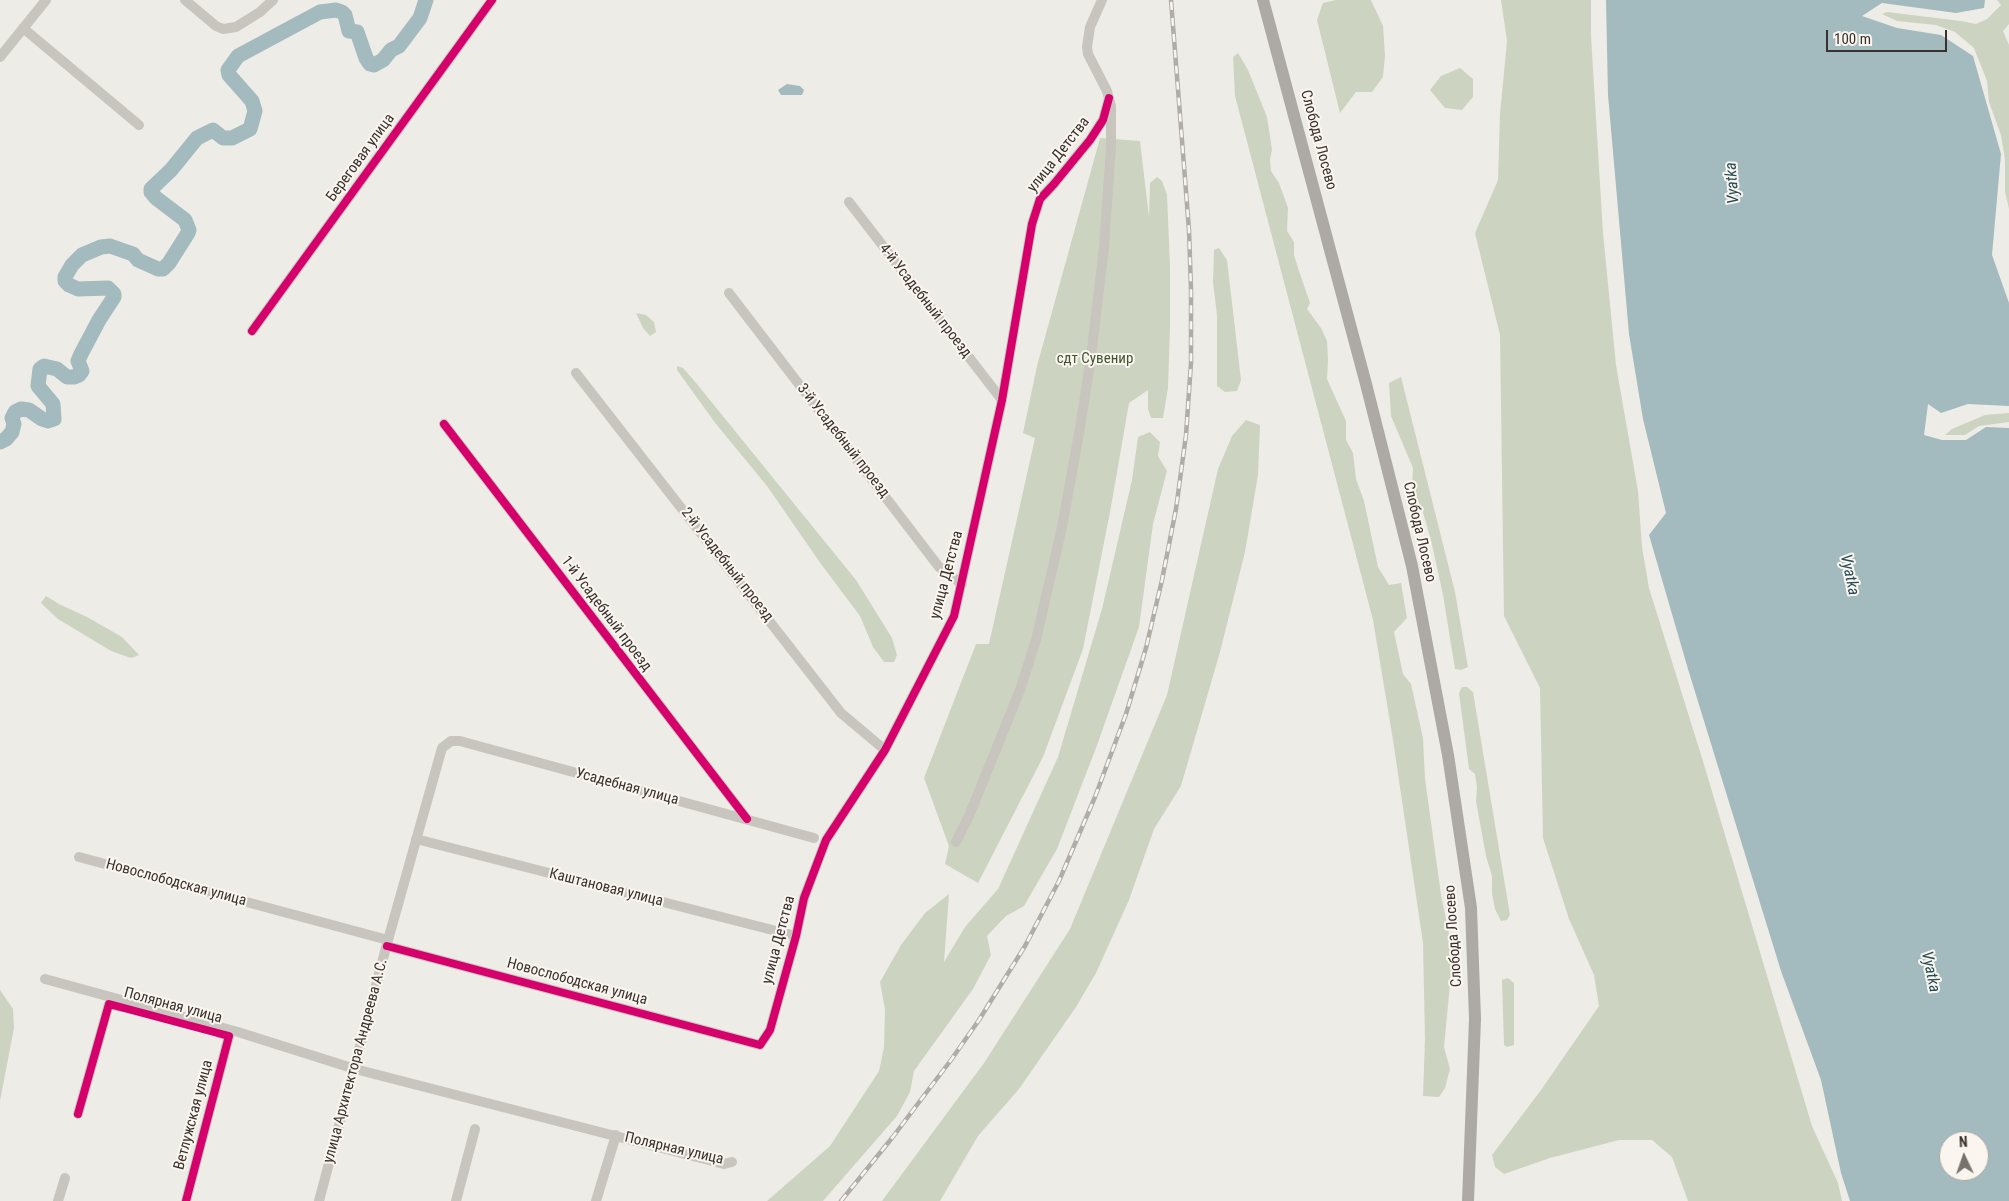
<!DOCTYPE html>
<html>
<head>
<meta charset="utf-8">
<style>
	body { margin:0 }
	#map { position:relative; width:2009px; height:1201px; overflow:hidden; background:#eeece6; font-family:"Roboto Condensed",sans-serif }
	canvas { display:block }
	.north { position:absolute; left:1939px; top:1131px; width:50px; height:50px; box-sizing:border-box; background:#faf6ef; border:1px solid #ada8a1; border-radius:50%; rotate:357deg; font-size:14px; font-weight:700; line-height:20px; text-align:center; color:#39322c }
	.north::after { content:''; display:block; margin:auto; width:18px; height:22px; background:#78736d; clip-path:polygon(50% 0,100% 100%,50% 72%,0 100%) }
	.scale { position:absolute; left:1826px; top:30px; width:121px; height:22px; box-sizing:border-box; border:2px solid #39322c; border-top:0; padding-left:6px; font-size:15px; line-height:18px; white-space:nowrap; color:#39322c; -webkit-text-stroke:4px #faf6ef; paint-order:stroke }
</style>
</head>
<body>
<div id="map">
<canvas width="2009" height="1201"></canvas>
<div class="north">N</div>
<div class="scale">100 m</div>
</div>
<script>
const context = document.querySelector('canvas').getContext('2d');
context.lineJoin = 'round';
function paint(path, color) { context.fillStyle = color; context.fill(path, 'evenodd'); }
const poly = rows => new Path2D(rows.map(r => 'M' + r).join(''));
function trace(path, color, width, dash) { context.strokeStyle = color; context.lineWidth = width; context.lineCap = dash ? 'butt' : 'round'; context.setLineDash(dash || []); context.stroke(path); }
function drawText(font, color, halo, rows, align = 'center') {
  context.font = font + ' "Roboto Condensed",sans-serif'; context.lineWidth = 4; context.setLineDash([]); context.textBaseline = 'middle'; context.strokeStyle = halo; context.fillStyle = color; for (const [text, x, y, turn = 0] of rows) {
    context.save(); context.translate(x, y); context.rotate((+turn || 0) * Math.PI / 180); context.textAlign = isNaN(turn) ? turn : align; if (halo) context.strokeText(text, 0, 0); context.fillText(text, 0, 0); context.restore();
  }
}
const green = poly([
	[1336,0,1371,0,1383,26,1385,56,1383,77,1372,92,1356,92,1340,113,1317,20,1323,3],
	[1501,0,1591,0,1591,36,1603,233,1616,365,1638,491,1642,547,1649,588,1702,758,1812,1126,1838,1183,1842,1201,1688,1201,1672,1157,1652,1140,1619,1140,1550,1158,1504,1174,1495,1167,1492,1155,1541,1090,1599,1006,1594,975,1569,919,1543,838,1540,688,1504,616,1500,335,1475,233,1498,180,1500,114,1507,41],
	[1997,0,2009,0,2009,24,2003,31,2009,45,2009,209,2005,192,2005,159,2001,135,1989,102,1987,81,1974,48,1955,32,1936,25,1897,21,1882,14,1887,12,1961,21,1976,24,1987,19,2001,5],
	[1238,53,1248,70,1267,117,1272,150,1270,160,1271,171,1279,183,1288,208,1287,231,1294,242,1294,255,1298,268,1310,303,1307,309,1321,328,1327,341,1328,360,1327,379,1346,421,1346,440,1353,453,1356,479,1364,501,1378,567,1389,585,1401,583,1407,618,1394,632,1403,674,1411,684,1423,738,1425,779,1435,851,1441,895,1453,953,1444,1047,1450,1069,1445,1088,1439,1097,1423,1096,1425,1039,1423,943,1393,740,1373,620,1235,96,1233,57],
	[1460,68,1473,79,1473,97,1462,110,1445,108,1430,90,1441,76],
	[1100,138,1140,141,1149,217,1150,183,1157,177,1162,181,1167,195,1170,266,1170,327,1168,388,1163,418,1151,418,1148,409,1148,390,1129,403,1111,507,1083,649,1043,757,978,883,945,864,949,846,924,778,976,644,989,644,1035,438,1023,433,1037,366],
	[1219,248,1227,260,1241,380,1237,391,1225,392,1217,386,1217,315,1213,282,1214,250],
	[636,313,646,315,654,322,656,332,650,336,643,328],
	[677,366,683,368,692,378,856,580,892,638,897,655,894,662,884,662,873,647,860,616,821,564,767,486,716,424,677,370],
	[1401,377,1455,592,1468,667,1461,670,1455,669,1443,595,1431,540,1422,509,1412,489,1413,468,1391,416,1389,383],
	[2009,413,2009,422,1979,426,1965,435,1945,435,1952,429,1985,415],
	[1246,420,1260,425,1258,475,1245,552,1220,652,1181,786,1154,829,1129,900,1096,973,1076,1007,1019,1089,978,1136,940,1201,882,1201,984,1063,1070,929,1167,695,1218,469,1232,436],
	[1150,432,1160,442,1158,456,1167,471,1153,524,1139,627,1096,748,1057,849,1024,906,1006,916,987,936,991,955,973,989,914,1071,910,1092,897,1116,823,1201,767,1201,830,1146,879,1071,884,1047,885,1009,880,982,901,945,925,913,949,894,944,962,965,927,998,889,1058,757,1102,609,1132,480,1138,437],
	[46,596,59,604,87,617,122,637,139,655,131,658,111,651,58,619,41,603],
	[1462,687,1467,687,1473,692,1510,915,1507,920,1501,921,1495,909,1492,894,1492,876,1486,856,1476,801,1477,787,1475,774,1469,769,1459,693],
	[1508,978,1514,983,1514,1045,1507,1047,1504,1045,1502,980],
	[0,990,13,1009,14,1028,0,1101]
]);
const water = poly([
	[1606,0,1985,0,1984,8,1956,13,1882,3,1862,16,1897,28,1941,35,1973,56,2001,154,1992,255,2009,303,2009,406,1968,404,1941,413,1928,404,1924,435,1942,440,1966,440,1986,427,2009,428,2009,1201,1850,1201,1841,1173,1821,1080,1781,971,1688,669,1649,535,1666,513,1643,419,1629,334,1608,95],
	[1949,1141,1979,1141,1979,1171,1949,1171],
	[787,84,800,86,804,90,802,95,781,95,778,90]
]);
const river = poly([
	[0,442,6,439,12,432,14,424,12,418,15,412,21,409,29,410,42,419,48,421,54,419,53,404,38,386,40,369,44,366,57,369,67,377,74,377,79,375,82,371,78,361,81,354,99,320,114,297,114,294,108,288,78,289,69,285,65,281,65,277,72,265,82,255,101,247,110,246,133,254,138,260,158,269,163,269,169,263,188,233,189,230,185,220,156,198,151,192,151,189,171,170,197,138,213,130,223,138,232,138,250,129,255,111,252,101,229,75,228,70,238,56,320,12,336,10,342,12,345,15,349,31,357,32,366,58,370,64,374,65,383,60,391,50,399,46,420,18,426,0]
]);
const minor = poly([
	[185,0,216,26,223,29,236,27,260,12,273,0],
	[23,28,139,125],
	[0,57,46,0],
	[849,202,1002,400],
	[729,293,939,567,962,584],
	[252,331,492,0],
	[576,373,841,713,885,750],
	[444,424,747,819],
	[416,839,796,936],
	[956,842,969,816,1020,690,1036,640,1062,527,1080,428,1091,357,1104,247,1111,147,1111,106,1107,91,1088,54,1087,47,1090,27,1102,0],
	[79,857,388,940],
	[387,946,760,1045,770,1030,796,936,804,898,826,840,885,750,954,616,1002,400,1032,224,1040,199,1054,184,1090,140,1103,120,1109,98],
	[45,979,238,1032,355,1069,724,1164,732,1162],
	[78,1114,109,1004,121,1007],
	[58,1201,65,1178],
	[186,1201,229,1036,219,1033],
	[319,1201,388,940,442,748,451,741,460,741,814,838],
	[456,1201,475,1129],
	[596,1201,616,1135]
]);
const major = poly([
	[1263,0,1366,384,1412,566,1448,755,1471,908,1475,1019,1468,1201]
]);
const rail = poly([
	[841,1201,892,1138,951,1060,979,1020,1025,946,1059,881,1095,797,1126,714,1146,648,1162,580,1176,509,1186,435,1191,363,1191,290,1189,230,1171,0]
]);
const cycleway = poly([
	[252,331,492,0],
	[444,424,747,819],
	[387,946,760,1045,770,1030,796,936,804,898,826,840,885,750,954,616,1002,400,1032,224,1040,199,1054,184,1090,140,1103,120,1109,98],
	[78,1114,109,1004,229,1036,186,1201]
]);
const streetNames = [
	["Слобода Лосево",1318,140,75],
	["улица Детства",1059,155,-52],
	["Береговая улица",361,158,-54],
	["4-й Усадебный проезд",925,301,52],
	["3-й Усадебный проезд",843,441,52],
	["Слобода Лосево",1419,532,77],
	["2-й Усадебный проезд",727,565,52],
	["улица Детства",947,575,-75],
	["1-й Усадебный проезд",606,614,53],
	["Усадебная улица",627,787,15],
	["Новослободская улица",176,883,15],
	["Каштановая улица",606,888,14],
	["Слобода Лосево",1454,936,-94],
	["улица Детства",779,940,-75],
	["Новослободская улица",577,982,15],
	["Полярная улица",173,1006,15],
	["улица Архитектора Андреева А.С.",356,1061,-75],
	["Ветлужская улица",194,1115,-75],
	["Полярная улица",674,1149,13]
];
const parkNames = [
	["сдт Сувенир",1095,359]
];
const waterNames = [
	["Vyatka",1733,183,-94],
	["Vyatka",1849,575,78],
	["Vyatka",1930,972,78]
];
paint(green, '#ccd4c1');
paint(water, '#a3babe');
trace(river, '#a3babe', 15);
trace(minor, '#c8c5bf', 10);
trace(major, '#ada9a4', 12);
trace(rail, '#b0ada9', 4.5);
trace(rail, '#faf6ef', 2.5, [8]);
trace(cycleway, '#d6006c', 8);
drawText('15px', '#39322c', '#faf6ef', streetNames);
drawText('15px', '#425532', '#faf6ef', parkNames);
drawText('italic 16px', '#254b57', '#faf6ef', waterNames);
</script>
</body>
</html>
